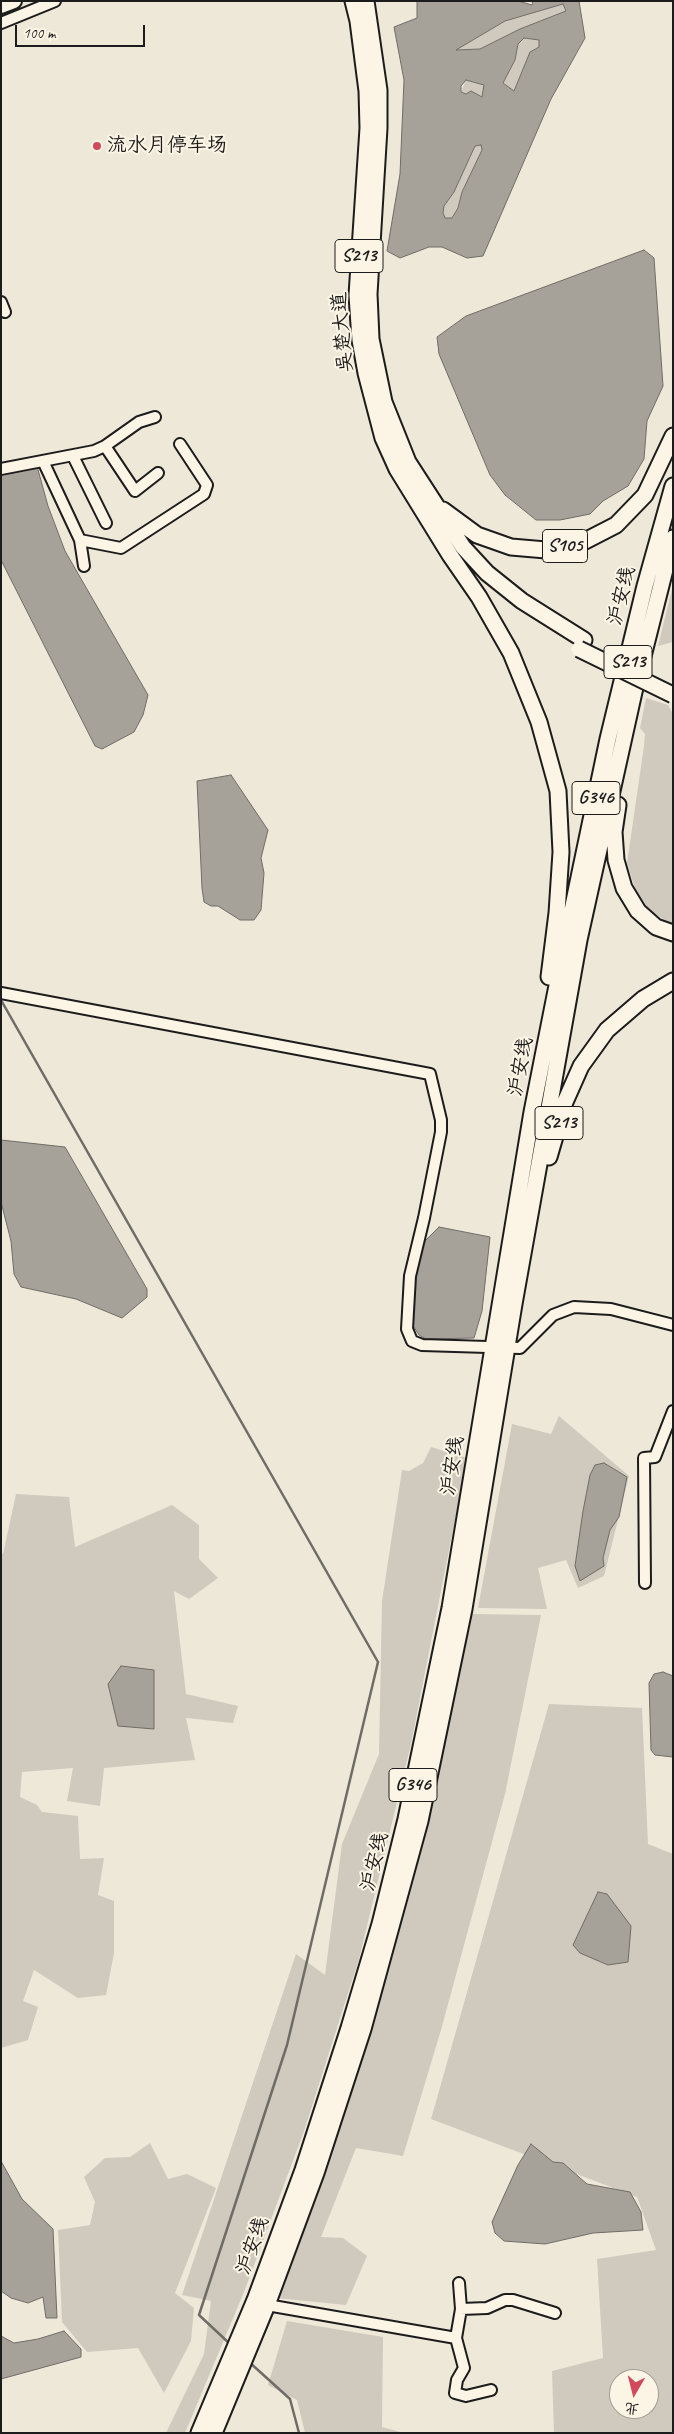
<!DOCTYPE html>
<html>
<head>
<meta charset="utf-8">
<style>
	body { margin:0 }
	#map { position:relative; width:674px; height:2434px; overflow:hidden; background:#eee8d9; font-family:Caveat,"LXGW WenKai TC",sans-serif }
	canvas { display:block }
	.frame { position:absolute; inset:0; border:2px solid #1c1c1c; pointer-events:none }
	.north { position:absolute; left:609px; top:2369px; width:50px; height:50px; box-sizing:border-box; background:#fcf5e5; border:1px solid #a29e95; border-radius:50%; rotate:188deg; font-size:14px; font-weight:700; line-height:20px; text-align:center; color:#1c1c1c }
	.north::after { content:''; display:block; margin:auto; width:18px; height:22px; background:#d1495b; clip-path:polygon(50% 0,100% 100%,50% 72%,0 100%) }
	.scale { position:absolute; left:15px; top:25px; width:130px; height:22px; box-sizing:border-box; border:2px solid #1c1c1c; border-top:0; padding-left:6px; font-size:15px; line-height:18px; white-space:nowrap; color:#1c1c1c; -webkit-text-stroke:4px #fcf5e5; paint-order:stroke }
</style>
</head>
<body>
<div id="map">
<canvas width="674" height="2434"></canvas>
<div class="frame"></div>
<div class="north">北</div>
<div class="scale">100 m</div>
</div>
<script>
const context = document.querySelector('canvas').getContext('2d');
context.lineJoin = 'round';
function paint(path, color) { context.fillStyle = color; context.fill(path, 'evenodd'); }
const poly = rows => new Path2D(rows.map(r => 'M' + r).join(''));
function trace(path, color, width, dash) { context.strokeStyle = color; context.lineWidth = width; context.lineCap = dash ? 'butt' : 'round'; context.setLineDash(dash || []); context.stroke(path); }
function drawText(font, color, halo, rows, align = 'center') {
  context.font = font + ' Caveat,"LXGW WenKai TC",sans-serif'; context.lineWidth = 4; context.setLineDash([]); context.textBaseline = 'middle'; context.strokeStyle = halo; context.fillStyle = color; for (const [text, x, y, turn = 0] of rows) {
    context.save(); context.translate(x, y); context.rotate((+turn || 0) * Math.PI / 180); context.textAlign = isNaN(turn) ? turn : align; if (halo) context.strokeText(text, 0, 0); context.fillText(text, 0, 0); context.restore();
  }
}
const green = poly([
	[563,4,566,11,520,29,480,49,455,50,505,21],
	[524,38,539,40,539,47,530,52,514,91,503,83,515,60,518,44],
	[466,80,485,85,482,97,461,92],
	[481,145,482,150,462,192,458,208,452,218,445,218,443,213,444,206,454,192,475,146],
	[673,585,673,642,658,646],
	[646,698,668,705,673,714,673,925,649,910,635,888,627,863,644,746,645,734,640,728],
	[559,1416,629,1476,604,1576,578,1588,566,1560,538,1568,547,1609,478,1608,512,1424,551,1434],
	[431,1447,467,1458,411,1744,359,1959,304,2131,244,2292,185,2433,166,2433,204,2354,211,2301,182,2295,296,1954,325,1975,342,1844,379,1754,382,1601,402,1470,409,1471,423,1463],
	[16,1494,69,1497,75,1547,172,1505,199,1525,199,1559,218,1578,189,1599,174,1591,186,1694,238,1706,233,1723,186,1718,195,1760,104,1768,100,1806,67,1801,73,1768,22,1772,20,1797,37,1805,42,1812,78,1816,80,1859,104,1858,98,1895,114,1901,114,1953,106,1995,78,1998,34,1970,23,2001,38,2007,28,2040,1,2048,1,1554,3,1554],
	[471,1614,541,1615,505,1794,441,2030,403,2156,356,2148,321,2237,343,2238,367,2256,346,2305,276,2298,335,2141,389,1966,442,1751],
	[549,1704,642,1708,648,1844,673,1854,673,2433,554,2433,552,2371,603,2358,597,2259,656,2250,637,2197,431,2119],
	[619,2379,649,2379,649,2409,619,2409],
	[150,2143,168,2179,187,2174,216,2188,175,2293,194,2308,191,2341,164,2393,138,2348,87,2352,62,2322,58,2230,90,2225,95,2202,84,2177,105,2158,130,2157],
	[287,2321,383,2337,382,2427,404,2433,305,2433,297,2400,268,2385]
]);
const water = poly([
	[417,1,518,1,532,5,533,1,579,1,585,38,551,99,483,256,467,258,442,247,429,247,400,258,387,251,400,174,404,80,394,27,417,18,417,1],
	[563,4,566,11,520,29,480,49,456,50,505,21,563,4],
	[524,38,539,40,539,47,530,52,514,91,503,83,515,60,518,44,524,38],
	[466,80,484,85,482,97,471,91,466,94,461,92,461,86,466,80],
	[481,145,482,150,462,192,458,208,452,218,445,218,443,213,444,206,454,192,475,146,481,145],
	[644,250,654,258,663,386,647,421,644,459,628,486,603,501,590,514,560,520,536,520,505,495,490,475,439,354,437,337,466,316,644,250],
	[37,466,48,506,65,551,148,695,143,715,134,732,102,749,95,746,1,560,1,472,37,466],
	[231,775,268,830,261,858,264,873,261,910,254,920,240,920,218,906,211,906,204,902,202,888,197,781,231,775],
	[1,1140,65,1147,147,1289,147,1297,122,1318,76,1299,21,1287,14,1274,11,1241,1,1202,1,1140],
	[439,1227,490,1237,482,1311,474,1338,426,1339,419,1335,412,1324,414,1278,424,1242,439,1227],
	[604,1463,627,1477,619,1517,610,1530,603,1558,604,1566,580,1581,575,1566,583,1511,590,1475,595,1465,604,1463],
	[121,1666,154,1670,154,1729,118,1726,108,1684,121,1666],
	[663,1672,673,1676,673,1757,655,1755,651,1750,649,1683,654,1674,663,1672],
	[598,1892,607,1894,631,1926,628,1962,608,1965,580,1953,573,1945,598,1892],
	[531,2144,553,2162,563,2163,587,2184,630,2192,641,2212,643,2230,593,2233,545,2244,504,2241,495,2233,492,2222,518,2165,531,2144],
	[1,2161,22,2199,53,2229,57,2318,46,2318,43,2297,28,2303,11,2298,1,2291,1,2161],
	[64,2331,81,2349,81,2357,1,2379,1,2336,14,2343,38,2339,64,2331]
]);
const stream = poly([
	[1,1000,378,1662,287,2045,199,2315,230,2344],
	[248,2361,290,2399,299,2433]
]);
const minor = poly([
	[1,23,55,1],
	[1,302,5,312],
	[105,446,135,491,158,473],
	[73,456,106,523],
	[43,461,80,540,121,548,204,494,207,485,180,444],
	[1,469,94,451,105,446,139,422,155,417],
	[80,540,84,566],
	[1,993,430,1074,441,1120,441,1132,424,1218,410,1276,407,1329,412,1341,422,1345,520,1348,553,1315,574,1307,611,1309,673,1325],
	[645,1583,644,1458,655,1457,673,1411],
	[267,2305,456,2338,464,2368,457,2380,455,2393,466,2396,491,2390],
	[461,2309,487,2308,505,2300,513,2300,555,2313],
	[456,2338,461,2309,459,2283]
]);
const major = poly([
	[1,6,14,1]
]);
const highway = poly([
	[353,1,358,21,367,91,368,128,357,295,360,340,366,373,383,438,397,469,450,555,479,597,511,653,539,722,558,791,561,852,557,913,549,977],
	[366,1,379,90,379,128,369,294,371,339,384,402,408,462,463,547,487,573,522,601,584,640],
	[443,510,477,535,511,547,546,550,583,542,616,525,645,495,673,436],
	[618,805,614,832,616,860,624,888,638,911,656,927,673,933],
	[549,1157,565,1102,581,1066,607,1030,643,999,673,981],
	[199,2433,255,2300,303,2170,349,2028,380,1924,406,1819,450,1608,532,1112,568,930,608,739,645,586,673,486],
	[214,2433,267,2305,316,2173,363,2029,420,1821,464,1609,514,1304,579,940,634,692,673,538]
]);
const highwayBridge = poly([
	[579,649,673,695]
]);
const markers = [
	[97,146,5,"#d1495b"]
];
const shields = [
	[359,256,48],
	[565,546,45],
	[628,662,48],
	[596,798,48],
	[559,1123,48],
	[413,1785,48]
];
const shieldNames = [
	["S213",359,256],
	["S105",565,546],
	["S213",628,662],
	["G346",596,798],
	["S213",559,1123],
	["G346",413,1785]
];
const poiNames = [
	["流水月停车场",107,146]
];
const streetNames = [
	["吴楚大道",343,332,-95],
	["沪安线",622,596,-76],
	["沪安线",521,1067,-79],
	["沪安线",453,1466,-81],
	["沪安线",375,1862,-76],
	["沪安线",253,2246,-70]
];
paint(green, '#cfcabd');
paint(water, '#a7a299');
trace(water, '#6f6c67', 1);
trace(stream, '#6f6c67', 2.5);
trace(minor, '#1c1c1c', 14);
trace(major, '#1c1c1c', 18);
trace(highway, '#1c1c1c', 19);
trace(minor, '#fcf5e5', 10);
trace(major, '#fcf5e5', 14);
trace(highway, '#fcf5e5', 15);
trace(highwayBridge, '#1c1c1c', 19, []);
trace(highwayBridge, '#fcf5e5', 15);
for (const [x, y, r, color] of markers) { const dot = new Path2D(); dot.arc(x, y, r, 0, 2 * Math.PI); context.fillStyle = color; context.fill(dot); trace(dot, '#fcf5e5', 2); }
for (const [x, y, w] of shields) { const box = new Path2D(); box.roundRect(x - w / 2, y - 16.5, w, 33, 4); context.fillStyle = '#fcf5e5'; context.fill(box); trace(box, '#1c1c1c', 1); }
drawText('bold 19px', '#1c1c1c', null, shieldNames);
drawText('20px', '#1c1c1c', '#fcf5e5', poiNames, 'left');
drawText('20px', '#1c1c1c', '#fcf5e5', streetNames);
</script>
</body>
</html>
